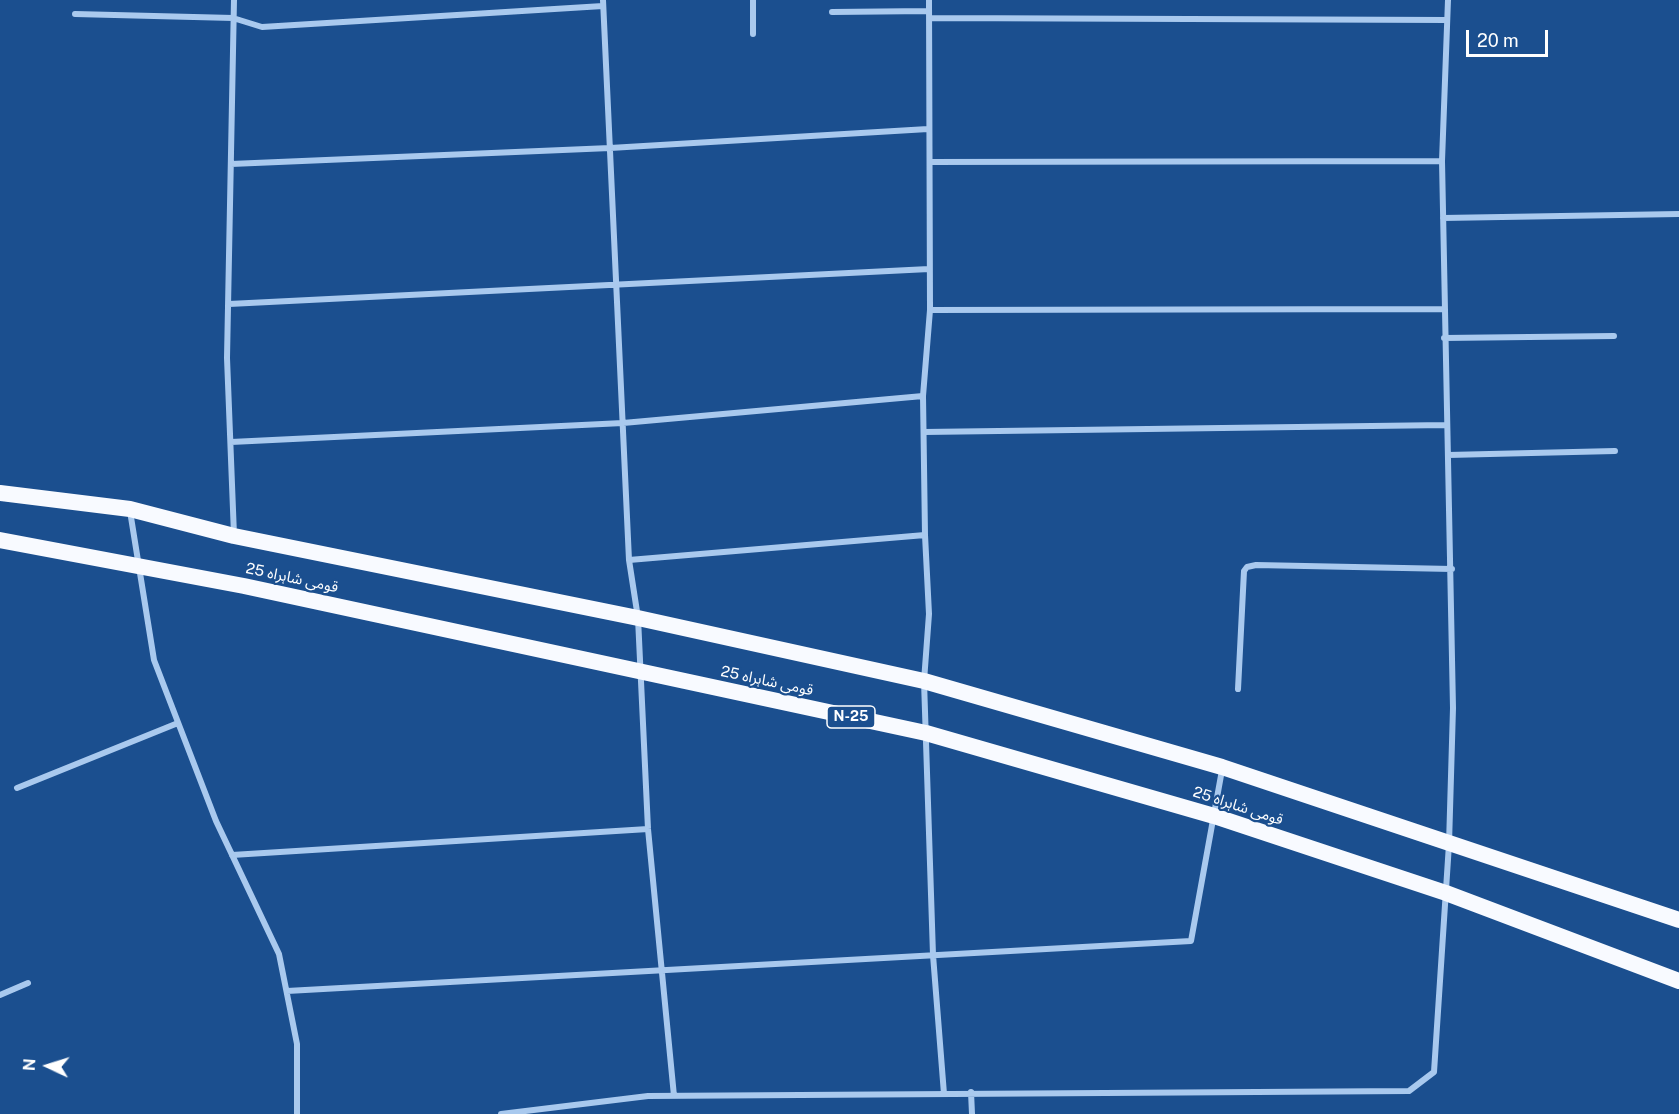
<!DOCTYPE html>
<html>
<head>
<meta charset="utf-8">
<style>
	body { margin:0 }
	#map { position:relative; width:1679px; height:1114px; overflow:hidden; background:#1b4f8f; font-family:"Public Sans",sans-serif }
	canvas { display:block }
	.north { position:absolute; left:18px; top:1036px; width:60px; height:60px; -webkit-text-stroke:4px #1b4f8f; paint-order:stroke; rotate:274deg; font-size:16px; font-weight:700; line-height:24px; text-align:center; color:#fff }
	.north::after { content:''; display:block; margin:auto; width:21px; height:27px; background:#fff; clip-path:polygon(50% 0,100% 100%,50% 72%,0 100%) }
	.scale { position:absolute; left:1466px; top:30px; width:82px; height:27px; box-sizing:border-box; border:3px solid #fff; border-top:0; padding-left:8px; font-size:18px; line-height:21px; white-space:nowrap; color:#fff; -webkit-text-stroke:4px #1b4f8f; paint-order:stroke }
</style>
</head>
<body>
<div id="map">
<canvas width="1679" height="1114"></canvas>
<div class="north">N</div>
<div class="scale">20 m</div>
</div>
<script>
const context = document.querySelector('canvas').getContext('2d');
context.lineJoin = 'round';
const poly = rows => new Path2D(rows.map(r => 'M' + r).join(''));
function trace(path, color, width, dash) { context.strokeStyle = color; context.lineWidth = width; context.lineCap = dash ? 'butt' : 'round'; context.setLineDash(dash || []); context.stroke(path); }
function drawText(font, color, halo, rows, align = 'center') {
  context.font = font + ' "Public Sans","Noto Sans Arabic",sans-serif'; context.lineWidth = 4.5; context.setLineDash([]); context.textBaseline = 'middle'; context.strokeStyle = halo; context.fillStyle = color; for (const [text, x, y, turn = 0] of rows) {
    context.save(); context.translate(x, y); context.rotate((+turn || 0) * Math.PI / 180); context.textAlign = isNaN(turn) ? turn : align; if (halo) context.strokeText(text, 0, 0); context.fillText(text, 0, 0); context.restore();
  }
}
const minor = poly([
	[234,0,227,358,234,535],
	[603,0,629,560,638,618,648,829,674,1096],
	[753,0,753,34],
	[929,0,930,310,923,396,925,535,929,614,924,681,933,955,944,1094],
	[832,12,929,11],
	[75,14,233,18,262,27,603,6],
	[931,18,1447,20],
	[930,162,1442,161],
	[231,164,610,148,928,129],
	[1443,218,1679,214],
	[229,304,929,269],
	[930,310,1444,309],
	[1444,338,1614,336],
	[924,432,1446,425],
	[231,442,623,423,923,396],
	[1448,455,1615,451],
	[130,511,154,660,216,821,279,954,297,1044,297,1114],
	[629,560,925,535],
	[1238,689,1244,571,1247,567,1256,565,1452,569],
	[17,788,178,723],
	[232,855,648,829],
	[287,991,1191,941,1222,770],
	[0,995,28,983],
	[971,1092,972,1114],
	[501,1114,648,1096,1409,1091,1434,1072,1449,844,1453,708,1442,161,1448,0]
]);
const trunk = poly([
	[0,493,130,509,234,536,638,618,924,681,1222,767,1679,920],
	[0,540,244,586,926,733,1214,816,1446,893,1679,981]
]);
const shields = [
	[851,717,48]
];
const shieldNames = [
	["N-25",851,717]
];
const streetNames = [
	["قومی شاہراہ 25",292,578,12],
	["قومی شاہراہ 25",767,681,12],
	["قومی شاہراہ 25",1238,806,18]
];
trace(minor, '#a9c9ee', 6);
trace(trunk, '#f8faff', 16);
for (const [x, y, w] of shields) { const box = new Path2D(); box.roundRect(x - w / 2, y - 11, w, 22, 4.5); context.fillStyle = '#1b4f8f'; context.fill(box); trace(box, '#fff', 1.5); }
drawText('bold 14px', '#fff', null, shieldNames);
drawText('15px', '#fff', '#1b4f8f', streetNames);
</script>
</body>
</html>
